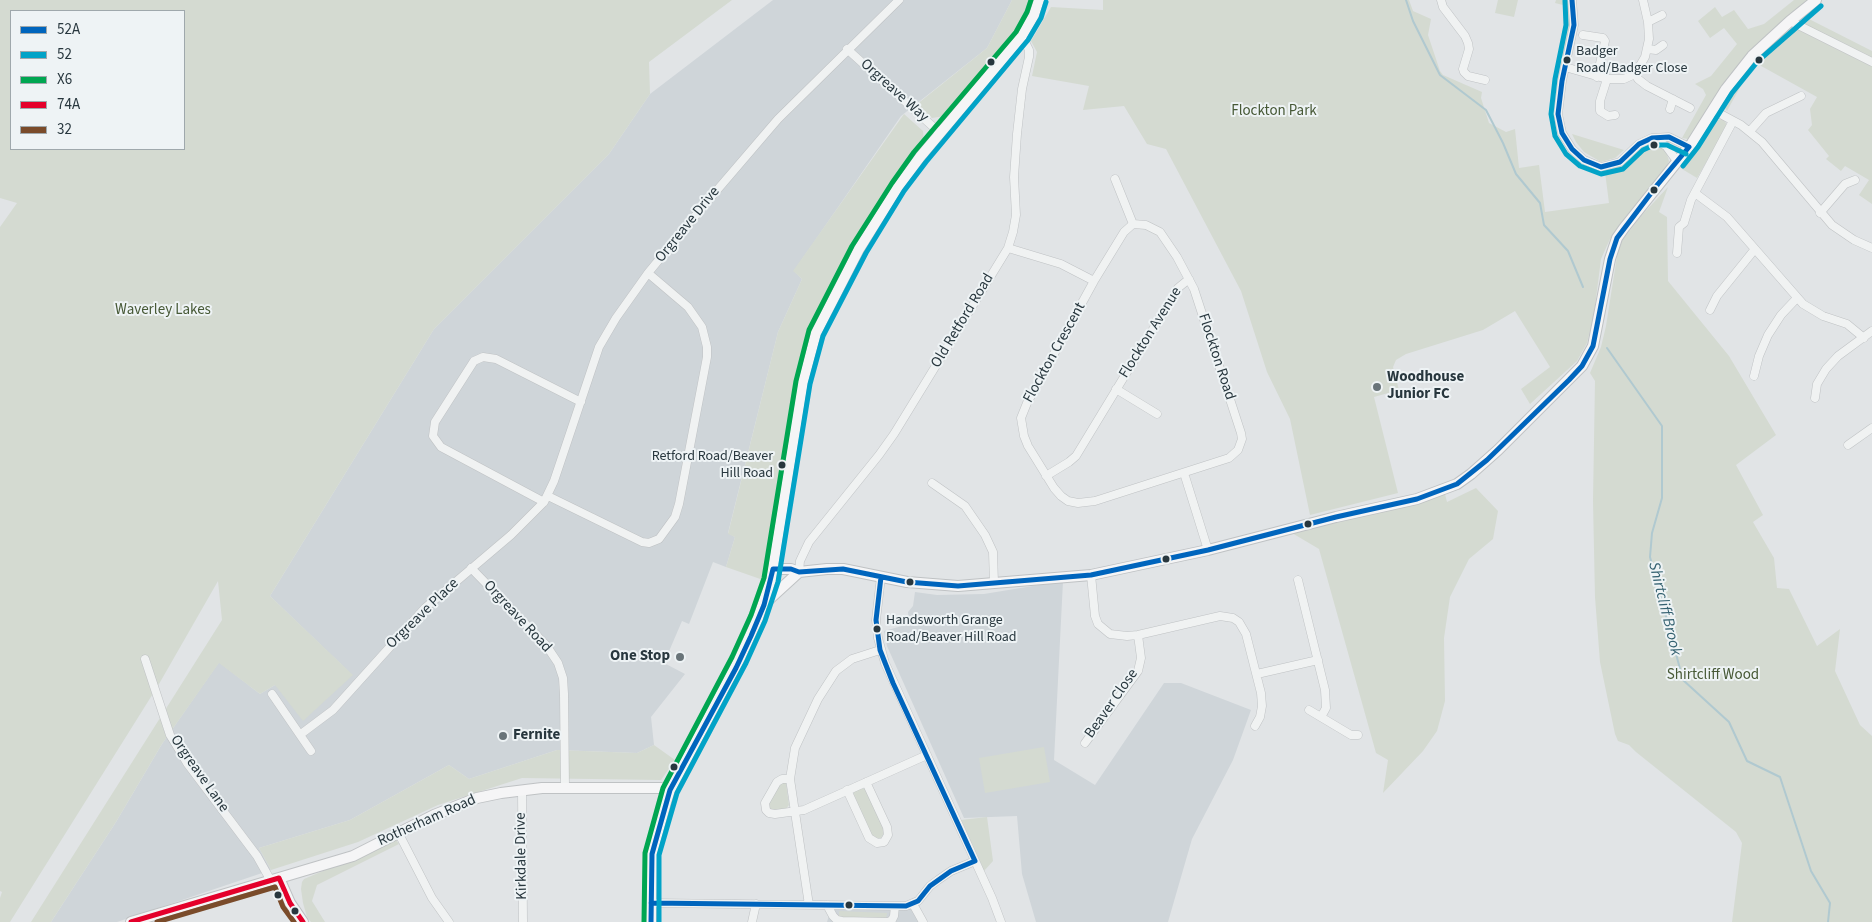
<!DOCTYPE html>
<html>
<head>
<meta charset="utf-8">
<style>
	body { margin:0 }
	#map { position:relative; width:1872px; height:922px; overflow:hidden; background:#e1e4e6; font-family:"Source Sans 3",sans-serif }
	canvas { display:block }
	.legend { position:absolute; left:10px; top:10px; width:175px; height:140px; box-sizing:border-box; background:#eef3f5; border:1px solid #9fa8ac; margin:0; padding:6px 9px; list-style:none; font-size:15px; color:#28373e }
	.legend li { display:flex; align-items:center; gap:10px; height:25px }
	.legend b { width:25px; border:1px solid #9fa8ac }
</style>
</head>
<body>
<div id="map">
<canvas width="1872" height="922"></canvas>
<ul class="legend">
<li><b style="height:6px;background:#0065bd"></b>52A</li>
<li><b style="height:6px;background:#02a3c7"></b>52</li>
<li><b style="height:6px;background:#00a651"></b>X6</li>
<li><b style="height:6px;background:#e4002b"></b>74A</li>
<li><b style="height:6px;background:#7a4b2a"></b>32</li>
</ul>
</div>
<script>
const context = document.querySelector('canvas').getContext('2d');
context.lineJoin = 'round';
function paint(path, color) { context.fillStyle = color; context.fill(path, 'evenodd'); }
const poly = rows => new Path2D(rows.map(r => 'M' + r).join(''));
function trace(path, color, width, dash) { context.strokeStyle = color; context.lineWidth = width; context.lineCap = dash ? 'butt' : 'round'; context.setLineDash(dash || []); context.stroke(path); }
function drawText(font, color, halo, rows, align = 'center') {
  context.font = font + ' "Source Sans 3",sans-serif'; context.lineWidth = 4; context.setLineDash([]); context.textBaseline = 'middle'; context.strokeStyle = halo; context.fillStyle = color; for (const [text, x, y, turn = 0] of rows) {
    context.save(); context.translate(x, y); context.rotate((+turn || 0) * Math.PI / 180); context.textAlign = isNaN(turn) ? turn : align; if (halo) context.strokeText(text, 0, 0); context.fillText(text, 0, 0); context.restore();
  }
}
const built = poly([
	[773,0,1012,0,987,48,901,116,794,271,802,279,778,332,728,533,735,537,726,567,713,562,689,624,682,621,664,663,685,674,651,717,654,745,637,753,557,750,469,779,449,765,350,820,259,848,271,870,117,922,51,922,116,822,162,744,219,662,260,694,275,685,352,675,270,596,434,329,609,154,650,94],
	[1063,581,1054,760,1095,785,1164,683,1181,683,1251,710,1233,760,1192,839,1168,922,1036,922,1022,874,1017,816,964,818,887,646,884,631,909,624,908,612,913,606,915,592,937,595,984,594],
	[913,904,923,922,827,922,830,912,827,905]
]);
const green = poly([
	[0,0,732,0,649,62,650,94,609,154,434,329,270,596,353,675,303,721,275,685,260,694,219,663,162,744,116,822,51,922,31,922,222,620,218,581,159,684,10,922,0,922,0,898,2,892,0,891,0,227,17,203,0,198],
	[11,11,184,11,184,149,11,149],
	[1012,0,1032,0,1026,16,1015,35,945,116,932,118,916,105,987,48],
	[1103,0,1409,0,1413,11,1431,19,1428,35,1440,71,1443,75,1482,92,1481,98,1489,123,1506,132,1515,129,1519,168,1539,165,1545,212,1609,203,1605,172,1628,161,1636,152,1649,145,1659,145,1666,151,1669,161,1666,169,1627,215,1610,239,1601,259,1594,314,1587,343,1577,361,1530,404,1521,389,1550,367,1515,311,1483,330,1406,354,1396,360,1393,367,1399,390,1374,397,1398,493,1310,515,1290,419,1267,372,1241,291,1166,149,1147,144,1124,106,1083,110,1089,86,1032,76,1037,52,1031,41,1051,7,1103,10],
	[1498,0,1518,0,1514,17,1495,13],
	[1556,0,1568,0,1570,4,1570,31,1565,56,1560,55,1564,36,1563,5,1555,3],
	[1794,0,1811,0,1761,41,1694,136,1688,139,1682,138,1706,95,1703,89,1695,84,1711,76,1737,44,1724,28,1710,38,1698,21,1715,7,1722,17,1734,10,1748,29,1764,24],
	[1806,13,1809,19,1872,51,1872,59,1805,25,1801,18],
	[1798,24,1872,64,1872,204,1859,195,1869,180,1845,166,1841,171,1826,159,1829,156,1808,130,1812,125,1810,109,1817,97,1754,62,1727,111,1725,108,1728,96,1754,62,1778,38],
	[904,114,923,131,924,141,861,233,811,329,800,369,766,581,726,567,735,537,728,534,778,332,802,279,793,271],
	[1723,119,1726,123,1726,129,1697,178,1682,169,1717,120],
	[1572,134,1624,150,1615,158,1601,162,1584,152,1576,142],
	[1668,187,1659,212,1667,217,1668,281,1729,356,1776,435,1736,465,1763,515,1753,522,1774,558,1777,588,1789,589,1817,646,1840,629,1835,671,1860,725,1872,736,1872,922,1732,922,1742,843,1736,832,1636,752,1629,745,1618,741,1615,734,1600,662,1595,597,1593,501,1595,381,1590,373,1601,347,1606,326,1617,256,1621,242,1641,216],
	[1476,488,1498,511,1493,539,1469,559,1450,597,1444,638,1445,701,1437,731,1423,751,1383,793,1388,760,1376,753,1319,549,1292,533,1418,503,1445,494,1447,502],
	[654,745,675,760,661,780,522,778,438,805,358,842,271,870,259,848,350,820,449,765,469,779,557,750,637,753],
	[1044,747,1050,782,985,793,979,758],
	[784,781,786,783,789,805,785,810,774,812,768,808,768,804,780,783],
	[861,788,866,789,883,827,885,832,880,839,873,837,870,834,853,795,854,791],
	[987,817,993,861,984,871,961,820],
	[396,840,399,844,317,885,312,901,325,922,311,922,307,917,303,903,301,889,302,882,304,879],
	[839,911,887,913,886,919,839,918]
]);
const stream = poly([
	[1406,0,1413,21,1440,75,1486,110,1503,143,1516,174,1540,203,1544,225,1568,251,1583,287],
	[1607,348,1662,426,1662,498,1652,533,1650,557,1683,680,1729,722,1747,761,1780,777,1811,871,1830,903,1828,922]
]);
const street = poly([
	[1441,0,1443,7,1465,36,1468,43,1469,49,1463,69,1464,72,1468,76,1485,80],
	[1572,0,1574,25,1562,81,1558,114,1562,133,1572,149,1584,160,1601,167,1620,162,1639,144,1652,138,1669,137,1689,147],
	[1790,21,1872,62],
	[1648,22,1662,15],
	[1583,35,1603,38,1605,41,1597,77],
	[847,49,940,133],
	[1647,49,1656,50,1663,45],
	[1565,67,1607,79,1624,79,1635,74,1645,57,1649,39,1648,22,1643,0],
	[1635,74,1638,79,1647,86,1690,108],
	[1607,79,1600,101,1600,111,1608,116,1615,115],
	[1670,109,1673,99],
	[1713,110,1741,125,1762,142,1832,225,1854,240,1872,248],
	[1750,131,1766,113,1801,96],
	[1650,140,1656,141,1666,146,1677,161],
	[1115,179,1133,224],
	[1695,193,1727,217,1803,304,1823,316,1847,324,1864,338],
	[1820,213,1845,184,1855,180],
	[1133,224,1146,225,1160,232,1177,257,1194,289,1241,433,1242,439,1238,450,1229,458,1095,501,1078,503,1068,501,1061,496,1054,488,1028,446,1024,436,1021,418,1027,403,1094,281,1124,232,1133,224],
	[1008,248,1061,264,1094,281],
	[1677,253,1679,227,1684,223,1691,200,1733,121],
	[1710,310,1717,296,1755,249],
	[1754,376,1759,356,1768,335,1781,315,1797,298],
	[1116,389,1157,414],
	[1815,398,1817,384,1826,369,1838,356,1872,331],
	[1848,445,1872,428],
	[1184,473,1208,550],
	[1046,476,1069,462,1076,456,1178,288,1189,279],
	[932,483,965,506,985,535,993,552,994,583],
	[548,496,642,542,649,543,659,539,675,517,679,504,707,357,707,347,702,327,688,307,648,273],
	[544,502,441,447,433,436,435,422,474,361,483,357,496,359,581,402],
	[471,568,546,645,558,663,563,678,564,694,565,788],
	[799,572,800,561,809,542,879,455,894,434,1008,248,1013,232,1016,215,1014,177,1017,134,1022,89,1029,57,1029,50,1022,36],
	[1091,575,1095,616,1098,624,1110,634,1127,636,1138,635,1220,616,1233,618,1239,622,1246,634,1261,693,1262,706,1260,717,1255,726],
	[881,577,876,620,878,638,885,663,992,898,1001,922],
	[1298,580,1325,690,1326,708,1321,717],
	[145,659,170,735,175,743,187,763,257,856,271,881],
	[1257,674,1318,660],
	[272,694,311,751],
	[1309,710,1351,735,1358,735],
	[301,734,333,710,425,608,511,535,544,502,554,481,599,347,616,318,648,273,700,210,778,119,899,0],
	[1085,743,1138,671,1141,658,1138,635],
	[790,779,782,779,777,782,765,803,766,810,769,813,775,814,804,810,927,755],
	[522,790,523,922],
	[847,790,869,838,877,843,884,842,888,835,887,827,866,782],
	[398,832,432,898,449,922],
	[651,903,906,906,918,901,930,886,938,880,951,871,975,861],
	[913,904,923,922],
	[809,905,790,779,795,748,818,699,836,671,852,659,880,650],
	[827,905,833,916,837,920,842,921,888,922,892,920,894,916,895,906],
	[752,922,756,904]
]);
const secondary = poly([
	[773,569,791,569,799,572,827,569,843,569,907,582,958,586,1091,575,1208,550,1336,517,1417,499,1457,484,1471,474,1498,450,1582,366,1593,346,1610,259,1617,238,1624,228,1692,143,1726,89,1752,56,1790,21,1816,0],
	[764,604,799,572],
	[279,878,290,903,303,922],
	[131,922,353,856,434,815,477,798,501,793,542,788,661,788,670,790],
	[651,922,652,854,666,802,670,790,739,660,758,618,771,580,803,382,816,333,859,249,898,187,920,157,1022,36,1034,15,1039,0]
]);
const bus1 = poly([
	[651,903,906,906,918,901,930,886,951,871,975,861,893,683,880,650,876,620,881,577],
	[651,922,652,854,670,790,736,668,751,636,764,605,773,569,791,569,799,572,843,569,907,582,958,586,1091,575,1208,550,1336,517,1417,499,1457,484,1487,460,1569,380,1582,366,1593,346,1610,259,1617,238,1658,184,1689,147,1669,137,1652,138,1639,144,1620,162,1601,167,1584,160,1572,149,1562,133,1558,114,1562,81,1574,25,1572,0]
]);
const bus2 = poly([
	[1565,1,1566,25,1555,79,1551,114,1555,136,1566,154,1580,166,1601,174,1623,169,1643,150,1654,145,1667,145,1686,154],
	[1683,166,1698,147,1732,93,1758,61,1821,6],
	[659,922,659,855,677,793,746,663,765,621,778,582,810,384,823,336,866,253,904,191,926,162,1028,40,1041,18,1046,2]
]);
const bus3 = poly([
	[644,922,645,853,663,788,732,657,751,615,764,578,796,381,809,330,852,246,892,183,914,152,1016,32,1027,12,1031,0]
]);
const bus4 = poly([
	[279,878,290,903,303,922],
	[131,922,279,878]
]);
const bus5 = poly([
	[157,922,275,887,283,907,294,922]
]);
const markers = [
	[1567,60,4.5,"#28373e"],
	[1759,60,4.5,"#28373e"],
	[991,62,4.5,"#28373e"],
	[1654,145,4.5,"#28373e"],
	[1654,190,4.5,"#28373e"],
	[1377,387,5,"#697479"],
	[782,465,4.5,"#28373e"],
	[1308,524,4.5,"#28373e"],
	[1166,559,4.5,"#28373e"],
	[910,582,4.5,"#28373e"],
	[877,629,4.5,"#28373e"],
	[680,657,5,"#697479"],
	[503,736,5,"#697479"],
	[674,767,4.5,"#28373e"],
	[278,895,4.5,"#28373e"],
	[849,905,4.5,"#28373e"],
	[295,911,4.5,"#28373e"]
];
const busNames = [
	["Badger",1576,52],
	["Road/Badger Close",1576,69],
	["Retford Road/Beaver",773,457,"right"],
	["Hill Road",773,474,"right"],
	["Handsworth Grange",886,621],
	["Road/Beaver Hill Road",886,638]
];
const streetNames = [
	["Orgreave Way",894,91,42],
	["Orgreave Drive",688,225,-51],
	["Old Retford Road",963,321,-59],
	["Flockton Avenue",1151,333,-58],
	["Flockton Crescent",1055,353,-61],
	["Flockton Road",1216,357,72],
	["Orgreave Place",423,614,-44],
	["Orgreave Road",517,617,47],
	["Beaver Close",1112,704,-55],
	["Orgreave Lane",199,774,55],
	["Rotherham Road",427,821,-24],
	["Kirkdale Drive",522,856,-91]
];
const parkNames = [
	["Flockton Park",1274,112],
	["Waverley Lakes",163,311],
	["Shirtcliff Wood",1713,676]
];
const poiNames = [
	["Woodhouse",1387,378],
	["Junior FC",1387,395],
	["One Stop",670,657,"right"],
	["Fernite",513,736]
];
const waterNames = [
	["Shirtcliff Brook",1664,609,76]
];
paint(built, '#cfd5d9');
paint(green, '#d4dad1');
trace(stream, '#b0c9d0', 2);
trace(street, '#bfc2c4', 9);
trace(secondary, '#bfc2c4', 12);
trace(street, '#f0f2f2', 8);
trace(secondary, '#f5f5f6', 10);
trace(bus1, '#0065bd', 5);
trace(bus2, '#02a3c7', 5);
trace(bus3, '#00a651', 5);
trace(bus4, '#e4002b', 5);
trace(bus5, '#7a4b2a', 5);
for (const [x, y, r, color] of markers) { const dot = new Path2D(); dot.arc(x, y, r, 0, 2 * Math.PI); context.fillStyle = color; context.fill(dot); trace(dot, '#eef3f5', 2); }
drawText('14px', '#28373e', '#eef3f5', busNames, 'left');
drawText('15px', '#28373e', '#eef3f5', streetNames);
drawText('15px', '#475936', '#eef3f5', parkNames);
drawText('bold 15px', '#28373e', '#eef3f5', poiNames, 'left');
drawText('italic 16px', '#346170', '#eef3f5', waterNames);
</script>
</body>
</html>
